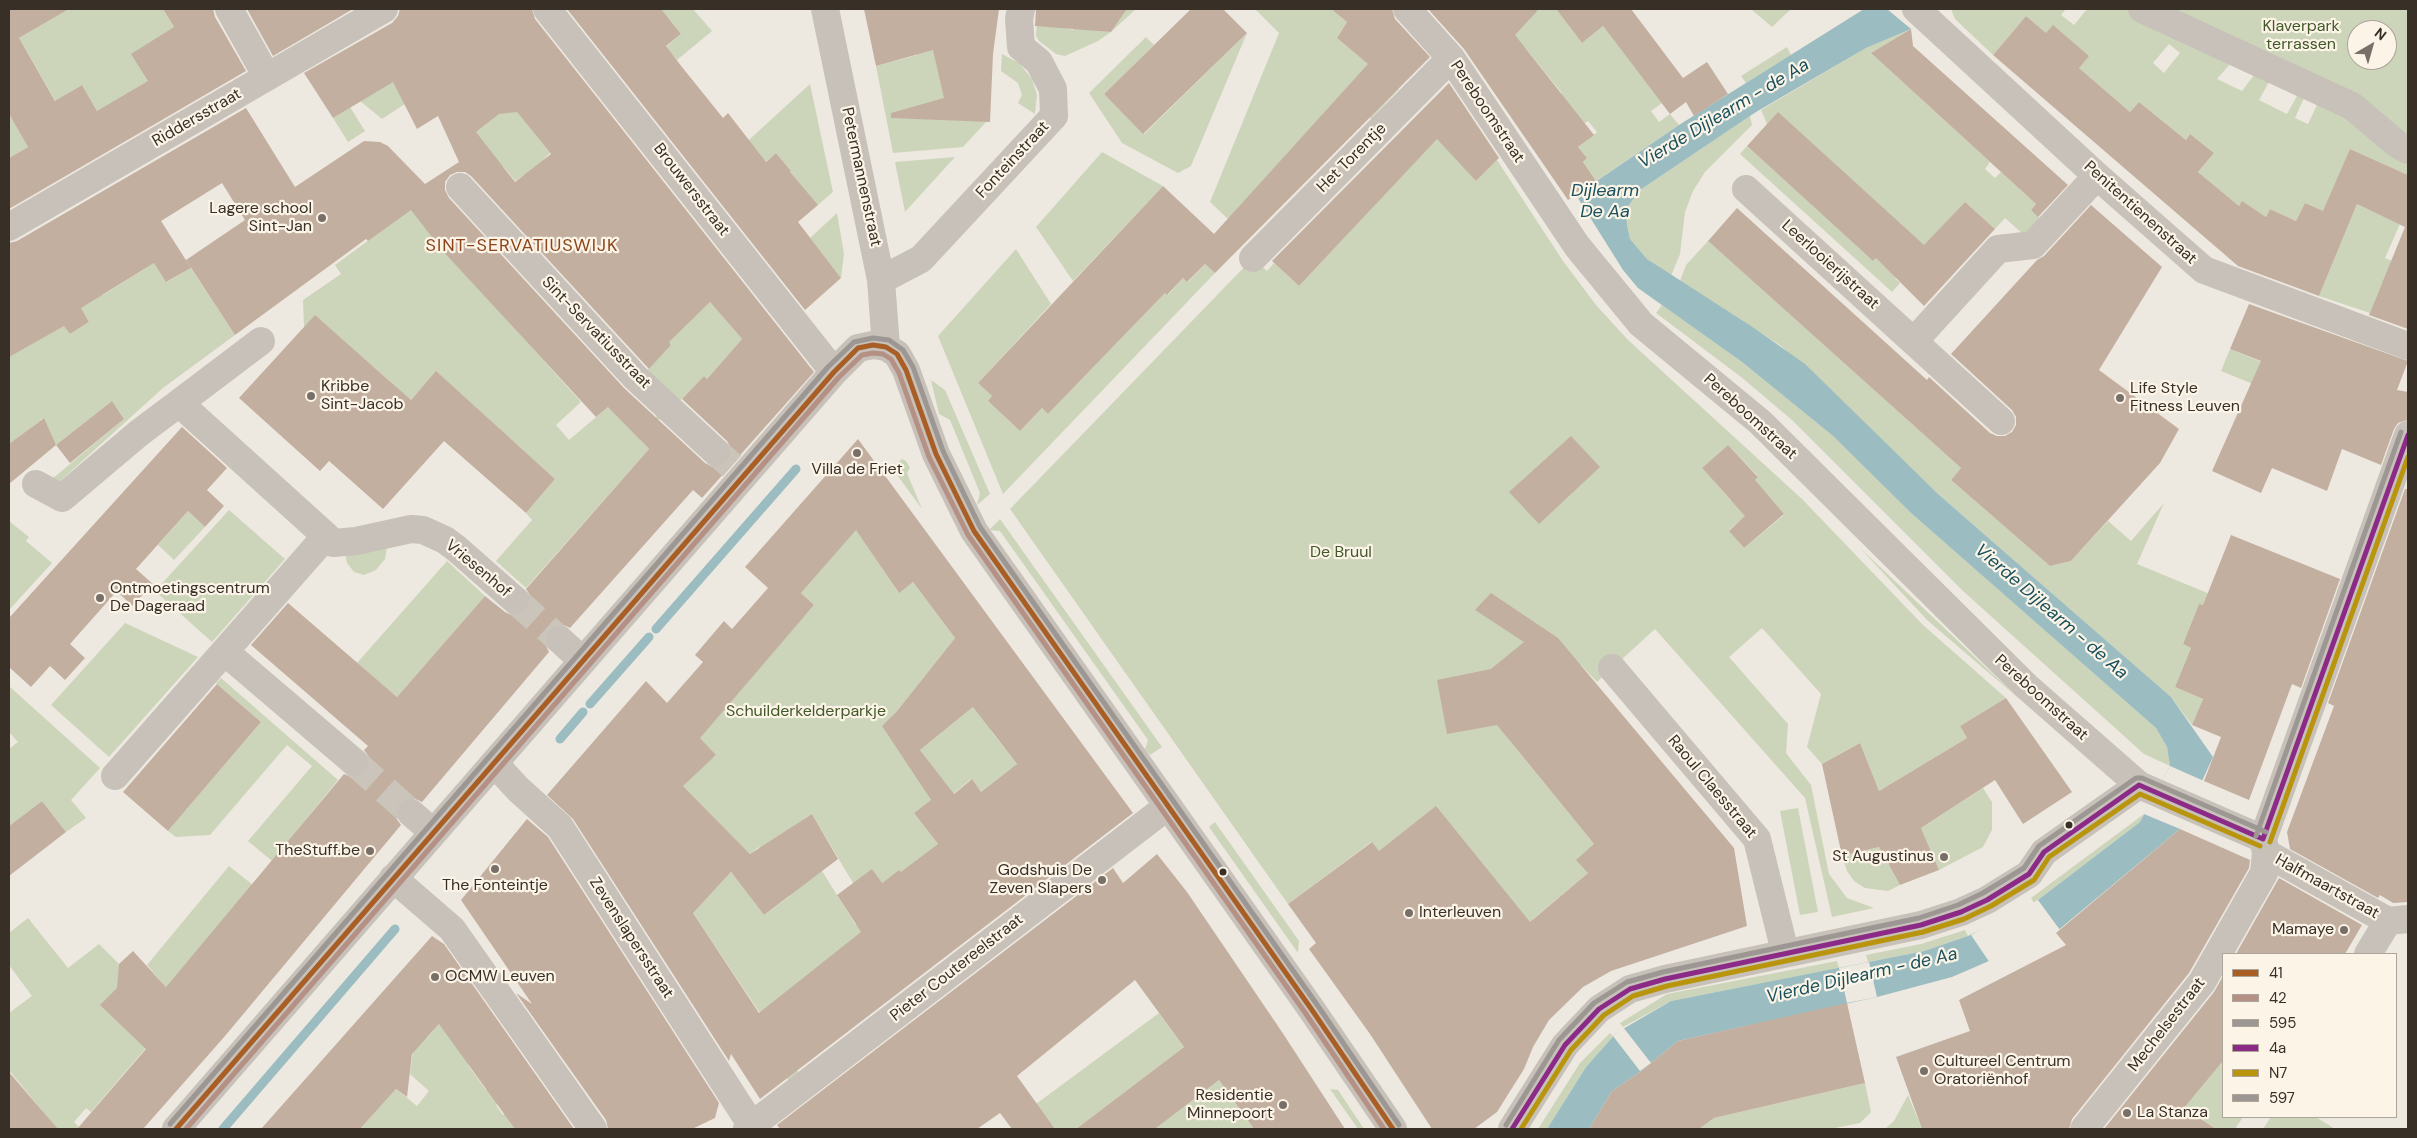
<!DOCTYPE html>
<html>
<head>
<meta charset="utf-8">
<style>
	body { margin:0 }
	#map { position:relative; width:2417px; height:1138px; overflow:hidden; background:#eee9e0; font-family:"DM Sans",sans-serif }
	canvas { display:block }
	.frame { position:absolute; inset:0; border:10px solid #382f27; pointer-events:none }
	.legend { position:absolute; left:2222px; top:953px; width:175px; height:165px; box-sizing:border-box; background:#fbf4e7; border:1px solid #ada59a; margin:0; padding:6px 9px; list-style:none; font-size:15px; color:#382f27 }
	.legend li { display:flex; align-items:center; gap:10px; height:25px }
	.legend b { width:25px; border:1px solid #ada59a }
	.north { position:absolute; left:2347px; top:20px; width:50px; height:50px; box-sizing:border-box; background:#fbf4e7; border:1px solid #ada59a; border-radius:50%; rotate:38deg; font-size:14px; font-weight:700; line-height:20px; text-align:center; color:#382f27 }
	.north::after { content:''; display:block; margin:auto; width:18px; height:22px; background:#787068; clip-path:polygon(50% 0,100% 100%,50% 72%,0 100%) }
</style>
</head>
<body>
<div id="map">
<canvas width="2417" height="1138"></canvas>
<div class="frame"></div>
<ul class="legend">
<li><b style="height:6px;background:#a85e24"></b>41</li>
<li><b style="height:6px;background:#b59085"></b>42</li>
<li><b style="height:6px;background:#9c9793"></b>595</li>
<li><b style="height:6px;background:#8c2b87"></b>4a</li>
<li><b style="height:6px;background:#b9950e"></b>N7</li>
<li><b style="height:6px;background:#9c9793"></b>597</li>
</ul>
<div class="north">N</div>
</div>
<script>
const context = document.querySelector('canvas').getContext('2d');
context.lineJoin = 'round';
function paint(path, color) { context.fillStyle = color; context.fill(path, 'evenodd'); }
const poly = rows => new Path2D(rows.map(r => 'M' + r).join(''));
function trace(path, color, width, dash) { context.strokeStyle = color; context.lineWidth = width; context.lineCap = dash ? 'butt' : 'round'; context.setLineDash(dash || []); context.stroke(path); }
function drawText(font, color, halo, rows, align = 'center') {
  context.font = font + ' "DM Sans",sans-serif'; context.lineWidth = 4.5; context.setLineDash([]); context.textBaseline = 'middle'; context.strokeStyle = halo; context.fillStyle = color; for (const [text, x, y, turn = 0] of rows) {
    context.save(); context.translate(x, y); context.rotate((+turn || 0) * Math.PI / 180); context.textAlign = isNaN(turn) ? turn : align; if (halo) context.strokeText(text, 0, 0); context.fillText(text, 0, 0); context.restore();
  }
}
const green = poly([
	[69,9,163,9,191,56,154,90,97,111,82,85,70,92,67,121,19,38],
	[638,9,693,9,712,31,677,60,666,47,681,34,669,19,641,43,624,20],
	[932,9,965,9,959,43,986,122,963,147,893,153,876,66,917,55,915,41,934,19],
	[1078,9,1116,9,1100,31,1111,32,1127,9,1136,9,1111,32,1098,41,1065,56,1056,54,1039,41,1036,36,1037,21,1073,30],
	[1255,9,1331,9,1347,22,1337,38,1399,89,1371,119,1355,105,1228,219,1210,202,1279,33],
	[1486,9,1533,9,1536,12,1539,9,1556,9,1582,43,1603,26,1662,103,1651,111,1659,122,1670,114,1679,125,1596,181,1583,162,1587,158,1578,147,1597,132,1588,121,1569,134,1561,92,1527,50,1483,13],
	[1751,9,1791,9,1772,27],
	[1951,9,2066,9,2061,15,2074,25,2087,9,2408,9,2408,175,2350,149,2330,215,2305,203,2296,221,2270,209,2266,217,2242,202,2239,206,2198,172,2214,153,2190,134,2186,140,2139,102,2130,112,2079,68,2058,44,2026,16,1993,55,1955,19],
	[2357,30,2387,30,2387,60,2357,60],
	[2169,44,2180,53,2164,73,2153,63],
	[2230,64,2254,75,2242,91,2217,79],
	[2269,82,2297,96,2287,114,2259,100],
	[2304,98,2317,105,2308,124,2295,118],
	[1911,29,1871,53,1990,162,1985,169,1995,178,2001,172,2036,204,2031,210,2040,218,2024,235,2005,218,1995,229,1965,202,1895,278,1900,283,1892,292,1740,154,1747,146,1873,261,1892,240,1767,124,1761,110,1866,48],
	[1247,33,1191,166,1178,173,1122,143,1089,93,1146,37,1154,45,1104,94,1144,134],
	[1787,47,1791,55,1746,83,1741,76],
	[447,49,527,105,518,113,550,153,543,160,694,317,710,302,742,339,707,379,704,376,677,404,645,373,671,345,577,246,524,175,515,181,503,166,482,182,463,142,495,117,417,96,382,119,360,101],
	[1002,54,1019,63,1032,79,1037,95,1035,114,1018,103,1022,95,1018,83,1001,71],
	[810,84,833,192,818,205,775,185,791,171,776,153,747,178,739,149],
	[350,107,365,131,348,142,333,118],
	[9,114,28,147,9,158],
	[1750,116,1752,125,1705,172,1693,191,1685,212,1680,254,1671,276,1647,259,1630,239,1627,225,1626,209,1640,190],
	[1435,127,1476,181,1497,160,1563,261,1596,305,1628,340,1802,499,1923,625,2006,698,1960,726,1967,738,1879,791,1860,743,1822,764,1807,747,1821,694,1762,628,1729,657,1788,724,1786,753,1811,785,1829,874,1847,898,1874,908,1832,917,1805,798,1655,629,1597,682,1581,665,1532,705,1509,740,1594,844,1588,873,1533,919,1555,947,1379,851,1371,842,1288,904,1010,509,1253,258,1267,271,1274,263,1299,286,1372,208],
	[1728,445,1758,476,1731,501,1702,468],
	[1769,497,1784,515,1744,548,1729,530],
	[1102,152,1163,186,1234,253,1215,273,1003,494,938,336,1016,249,1051,304,978,383,992,396,988,401,1020,431,1042,408,1048,414,1165,293,1168,295,1183,278,1188,282,1205,264,1215,273,1234,253,1163,186,1073,281,1036,227],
	[955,157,905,212,895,162],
	[407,195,467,276,581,402,556,425,569,440,608,407,653,420,661,412,664,415,640,440,649,449,526,588,496,561,532,520,526,513,555,479,436,372,368,447,370,405,391,382,322,322,312,333,304,327,303,300,341,274,335,265,396,220],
	[2357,204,2400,224,2385,258,2408,268,2406,281,2394,287,2382,283,2370,313,2319,296],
	[837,213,844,254,841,278,810,238],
	[1708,241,1961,468,1951,480,2050,566,2071,561,2108,521,2131,541,2164,503,2137,564,2239,606,2222,648,2199,604,2183,644,2191,648,2175,687,2203,699,2192,725,2171,697,1938,494,1781,346,1680,281,1686,265],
	[154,263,167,282,191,268,235,335,163,388,58,483,52,479,124,419,112,401,56,445,43,418,9,445,9,342,14,354,55,311,70,334,89,322,76,300,103,295],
	[1662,305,1742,362,1833,436,1911,513,2156,728,2167,747,2170,766,2144,754,1963,591,1792,420,1741,377,1656,313],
	[2230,349,2289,373,2299,403,2221,371],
	[931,380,945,390,990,494,977,505,980,493,950,420,939,414],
	[902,459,906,461,910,468,907,473,922,509,892,468],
	[842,491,873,554,898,592,913,582,955,638,897,711,883,726,931,800,948,787,920,750,994,690,1000,724,991,731,1017,764,981,792,971,779,953,794,931,801,914,813,938,844,906,878,899,870,882,883,853,883,812,814,794,826,855,924,895,941,771,1031,799,1073,789,1081,760,1039,762,1016,693,913,650,856,600,812,716,756,696,734,728,703,814,605,801,593,845,542],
	[678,781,750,854,759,847,790,896,764,915,731,872,705,900],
	[229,510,285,559,212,642,155,591],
	[188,511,205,527,174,560,158,545],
	[1000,519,1162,747,1150,755,1145,749,1148,740,1000,531,989,530],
	[9,521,29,537,26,541,52,563,9,610],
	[387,547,385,559,376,570,364,575,354,572,347,563,345,553],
	[1860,548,2017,697,1927,620],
	[447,561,485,596,397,697,357,663],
	[125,623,198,657,109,757,51,705],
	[221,678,338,780,272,861,248,841,312,766,287,745,210,835,176,837,168,831,261,722,216,683],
	[9,686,100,768,71,800,86,818,66,832,42,801,9,826,9,749,18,742,9,732],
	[1983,788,1992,802,1992,830,1983,847,1939,870,1921,828],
	[1798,808,1818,912,1800,915,1780,811],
	[2144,814,2140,822,2034,903,2031,898],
	[1215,822,1299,941,1298,953,1209,827],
	[1879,847,1900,885,1888,891,1865,888,1854,881,1847,871,1842,856],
	[229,866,253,885,166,987,147,965],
	[28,918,68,968,99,944,119,964,146,1048,91,1112,86,1108,74,1122,79,1127,77,1129,57,1129,9,1070,9,1013,32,996,9,965,9,933],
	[1965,930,1968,936,1924,951,1868,962,1866,955,1921,944],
	[1837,961,1839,968,1671,1001,1623,1027,1620,1023,1667,994],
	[1159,1013,1184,1047,1076,1129,1055,1129,1036,1104],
	[439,1024,497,1045,468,1065,486,1090,515,1070,525,1084,496,1105,503,1115,532,1095,551,1122,539,1129,360,1129,396,1089,417,1106,429,1091,410,1074,416,1028,427,1038],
	[1610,1033,1613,1036,1586,1067,1547,1129,1538,1129,1580,1063],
	[2223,1061,2223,1117,2243,1117,2235,1129,2216,1129,2184,1108],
	[1219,1080,1254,1129,1155,1129],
	[1865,1083,1871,1112,1860,1123,1830,1129,1699,1129,1714,1118],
	[1330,1089,1338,1090,1364,1129,1358,1129],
	[1908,1095,1922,1129,1885,1129,1894,1121],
	[2271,1117,2316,1117,2335,1129,2263,1129]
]);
const water = poly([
	[1864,9,1939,9,1911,29,1866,48,1756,112,1640,190,1626,209,1627,225,1630,239,1647,259,1754,328,1805,364,1938,494,2171,697,2213,757,2180,829,2056,932,1952,977,1877,997,1678,1041,1640,1072,1612,1091,1589,1129,1547,1129,1586,1067,1616,1033,1671,1001,1924,951,1968,936,2034,903,2140,822,2170,766,2167,747,2156,728,1911,513,1833,436,1742,362,1638,288,1623,270,1576,195,1679,125]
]);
const pier = poly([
	[1887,9,1939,9,1911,29],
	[2170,766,2204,781,2180,829,2144,814],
	[2038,900,2060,930,2038,943,1990,963,1971,935,2000,918],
	[1869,962,1877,997,1847,1003,1839,968],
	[1623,1027,1651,1063,1640,1071,1613,1036]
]);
const stream = poly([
	[656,629,796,469],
	[590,704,649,637],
	[560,739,583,712],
	[223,1129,395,929]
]);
const building = poly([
	[9,9,69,9,19,38,55,101,82,85,97,111,148,81,131,54,174,27,163,9,213,9,215,17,246,71,9,209,9,158,28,147,9,114],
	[247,9,353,9,273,56],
	[400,9,532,9,535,19,814,372,702,498,693,490,570,628,564,625,556,625,548,630,545,636,545,644,549,652,422,802,413,798,405,798,399,803,396,811,396,818,401,825,225,1036,143,1129,77,1129,146,1049,100,1005,117,988,119,964,133,951,166,987,344,774,351,777,359,777,366,772,369,765,369,757,364,750,368,746,251,645,288,603,397,697,485,596,505,612,511,615,520,615,526,611,530,603,530,595,526,589,649,449,608,407,596,417,441,249,411,210,368,241,366,239,235,335,186,260,245,220,222,183,161,221,191,268,166,282,154,263,81,308,89,322,70,334,64,326,9,357,9,243,17,241,246,108,295,187,364,141,380,142,388,146,425,184,459,162,438,116,417,129,393,82,333,118,304,73,392,23,398,16],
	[517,112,551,154,515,182,476,132,499,114],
	[457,172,465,172,471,176,649,369,671,345,669,342,710,302,742,339,707,379,704,376,682,399,727,441,731,448,731,455,727,463,720,467,713,467,705,463,624,388,449,198,445,190,445,182,450,175],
	[567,9,661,9,681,34,666,46,682,67,723,118,728,113,766,162,776,153,791,171,790,172,818,205,798,222,841,278,805,310],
	[864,9,999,9,993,54,990,122,891,118,891,113,944,98,933,50,876,66],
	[1036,9,1127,9,1111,32,1035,26],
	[1191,9,1223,9,1247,33,1143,134,1104,94],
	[1331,9,1392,9,1395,19,1430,57,1215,273,1205,264,1187,282,1183,278,1167,295,1165,293,1048,414,1042,408,1020,431,988,401,992,396,978,383,1163,186,1214,234,1368,64,1337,38,1347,22],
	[1428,9,1539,9,1515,35,1594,135,1578,147,1587,158,1583,162,1596,181,1568,200,1464,49],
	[1556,9,1631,9,1683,78,1707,62,1728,94,1694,116,1686,102,1670,114,1603,26,1582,43],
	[2026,16,2046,33,2053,25,2089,56,2079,68,2130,112,2139,102,2186,140,2190,134,2214,153,2198,172,2239,206,2242,201,2266,217,2270,209,2296,221,2305,203,2323,211,2350,149,2408,175,2408,329,2369,315,2405,227,2357,204,2319,296,2238,266,1993,55],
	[1911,29,1913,46,2068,185,2038,217,2031,210,2036,204,1871,53],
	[1449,83,1499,158,1476,181,1437,139,1299,286,1272,261],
	[1778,112,1924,245,1965,202,1995,229,1924,306,1876,258,1873,261,1747,146],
	[2091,205,2162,267,2099,370,2179,429,2160,463,2071,561,2050,566,1951,480,1961,468,1708,241,1737,208,1927,380,1929,377,1990,433,1997,436,2005,436,2012,432,2016,425,2016,417,2012,410,1951,354,2037,260,2044,256],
	[2249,304,2408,361,2397,390,2408,392,2408,420,2398,423,2394,429,2381,465,2342,449,2327,491,2272,468,2261,493,2212,471,2261,361,2230,349],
	[315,315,411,400,436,371,555,479,526,513,444,441,383,509,329,461,320,471,239,398],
	[112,401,124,419,70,463,56,445],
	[44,418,56,445,9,484,9,444],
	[182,427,227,468,207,490,224,506,205,527,188,511,136,569,153,584,132,606,117,591,70,644,85,658,65,680,50,666,31,687,9,667,9,618],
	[1571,436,1600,467,1539,524,1509,492],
	[858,439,1133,813,760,1099,731,1054,729,1061,573,819,547,795,646,681,667,703,703,662,695,655,724,621,732,629,768,588,745,567],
	[856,530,899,593,913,582,955,638,897,711,882,726,931,800,914,813,938,844,901,872,899,870,882,883,872,869,837,895,861,932,759,1013,693,913,731,872,764,915,838,859,812,814,750,854,683,786,716,755,700,738,814,605,801,593],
	[973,707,1017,764,981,792,972,779,954,794,920,750],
	[1728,445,1758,477,1755,480,1784,514,1744,548,1729,531,1745,516,1702,468],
	[2405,489,2408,489,2408,902,2393,903,2380,895,2378,898,2290,849,2287,832,2334,706,2328,703],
	[2231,535,2340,579,2301,688,2292,684,2249,800,2204,781,2221,737,2192,725,2203,699,2175,687,2191,648,2183,644,2199,604,2203,605],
	[1491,593,1558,638,1734,848,1747,926,1611,971,1583,987,1549,1020,1533,1047,1524,1069,1497,1112,1474,1129,1432,1129,1370,1034,1309,949,1316,943,1288,904,1372,842,1379,851,1436,806,1530,922,1588,873,1576,860,1594,844,1497,725,1447,734,1437,680,1491,669,1524,642,1475,610],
	[217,684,261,722,168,831,123,792],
	[2006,698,2072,792,2023,824,1995,780,1921,828,1939,870,1900,885,1879,847,1842,856,1822,764,1860,743,1879,791,1967,738,1960,726],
	[42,801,66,832,9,876,9,826],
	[527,819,548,837,719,1103,715,1118,692,1129,608,1129,606,1120,516,993,532,1004,461,900],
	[2180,829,2250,860,2249,868,2189,973,2072,1119,2069,1129,1922,1129,1896,1057,1970,1031,1959,1000,2066,945,2056,933],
	[1157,854,1187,892,1282,1032,1345,1129,1254,1129,1219,1080,1155,1129,1076,1129,1184,1047,1135,980,1017,1076,1055,1129,1012,1129,1000,1113,977,1129,780,1129,777,1125,1113,868,1123,883],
	[2279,878,2362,925,2345,954,2236,954],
	[432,936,444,944,574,1129,515,1129,439,1024,412,1054,407,1097,396,1089,360,1129,261,1129],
	[2223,976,2223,1061,2184,1108,2216,1129,2104,1129,2214,992],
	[1847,1003,1865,1083,1714,1118,1699,1129,1589,1129,1612,1091,1640,1072,1678,1041],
	[9,1072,32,1099,58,1129,9,1129]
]);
const minorTunnel = poly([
	[716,452,732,466],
	[515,600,560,640],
	[354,762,411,813]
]);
const minor = poly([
	[229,9,267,77],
	[547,9,834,372],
	[825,9,881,280,886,347],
	[1407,9,1451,58,1577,246,1641,324,1760,422,2026,686,2139,785],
	[1916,9,2097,176,2204,270,2408,346],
	[2142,9,2352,106,2397,144,2408,150],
	[460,187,635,377,716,452],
	[1746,189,2001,421],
	[9,227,384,9],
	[1253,258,1451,58],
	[881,280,921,259,1054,116,1053,89,1039,62,1021,47,1019,19,1021,9],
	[1914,341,1998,249,2033,245,2097,176],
	[179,403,261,341],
	[36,484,62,498,139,433,179,403,326,536,115,776],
	[326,536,333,543,356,541,411,529,423,530,445,540,457,549,515,600],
	[560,640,583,661],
	[225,652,354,762],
	[1612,668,1757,839,1785,952],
	[494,763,518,789,560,827,752,1126],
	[411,813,433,832],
	[2266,853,2388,921,2408,919],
	[393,878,452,929,593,1129],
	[2368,954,2388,921],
	[176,1129,834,372,858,348,873,345,886,347,897,354,906,370,936,454,974,531,1312,1010,1393,1129],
	[747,1129,1168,806],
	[1512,1129,1565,1045,1599,1009,1630,989,1665,979,1921,925,1961,912,1987,900,2029,874,2044,852,2139,785,2263,839],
	[2084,1129,2202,982,2264,873,2266,853,2263,839,2408,435]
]);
const bus1 = poly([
	[176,1129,834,372,858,348,873,345,886,347,897,354,906,370,936,454,974,531,1312,1010,1393,1129]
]);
const bus2 = poly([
	[186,1129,839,377,862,355,873,353,883,354,891,359,899,373,929,457,968,535,1306,1014,1384,1129]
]);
const bus3 = poly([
	[170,1124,828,367,854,342,873,338,889,340,903,350,913,367,943,451,980,527,1318,1006,1399,1125]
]);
const bus4 = poly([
	[2263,839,2408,435],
	[1512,1129,1565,1045,1599,1009,1630,989,1665,979,1921,925,1961,912,1987,900,2029,874,2044,852,2139,785,2263,839]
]);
const bus5 = poly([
	[2270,842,2408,457],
	[1521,1129,1571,1050,1604,1015,1633,996,1667,986,1923,932,1964,919,1991,906,2034,880,2049,857,2140,794,2260,846]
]);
const bus6 = poly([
	[2256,836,2401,432],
	[1506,1125,1559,1040,1594,1003,1627,982,1663,972,1919,918,1958,905,1983,893,2024,868,2039,846,2136,778,2142,778,2266,832]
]);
const markers = [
	[322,218,5,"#787068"],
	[311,396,5,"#787068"],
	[2120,398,5,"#787068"],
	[857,453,5,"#787068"],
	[100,598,5,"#787068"],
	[2069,825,4.5,"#382f27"],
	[370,851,5,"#787068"],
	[1944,857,5,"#787068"],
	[495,869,5,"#787068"],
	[1223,872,4.5,"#382f27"],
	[1102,880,5,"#787068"],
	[1409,913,5,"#787068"],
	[2344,930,5,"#787068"],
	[435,977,5,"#787068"],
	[1924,1071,5,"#787068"],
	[1283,1105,5,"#787068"],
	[2127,1113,5,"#787068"]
];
const parkNames = [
	["Klaverpark",2301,27],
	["terrassen",2301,45],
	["De Bruul",1341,553],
	["Schuilderkelderparkje",806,712]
];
const streetNames = [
	["Pereboomstraat",1487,112,56],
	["Riddersstraat",197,118,-30],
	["Het Torentje",1352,158,-45],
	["Fonteinstraat",1013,160,-47],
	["Petermannenstraat",861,177,78],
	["Brouwersstraat",691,190,52],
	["Penitentienenstraat",2140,213,42],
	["Leerlooierijstraat",1830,265,42],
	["Sint-Servatiusstraat",596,333,46],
	["Pereboomstraat",1750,417,42],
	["Vriesenhof",478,569,40],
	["Pereboomstraat",2041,698,42],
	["Raoul Claesstraat",1712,787,50],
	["Halfmaartstraat",2327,887,29],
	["Zevenslapersstraat",631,938,57],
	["Pieter Coutereelstraat",957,968,-38],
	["Mechelsestraat",2167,1025,-52]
];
const poiNames = [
	["Lagere school",312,209,"right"],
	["Sint-Jan",312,227,"right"],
	["Kribbe",321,387],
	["Sint-Jacob",321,405],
	["Life Style",2130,389],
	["Fitness Leuven",2130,407],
	["Villa de Friet",857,470,"center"],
	["Ontmoetingscentrum",110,589],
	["De Dageraad",110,607],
	["TheStuff.be",360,851,"right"],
	["St Augustinus",1934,857,"right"],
	["Godshuis De",1092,871,"right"],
	["Zeven Slapers",1092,889,"right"],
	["The Fonteintje",495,886,"center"],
	["Interleuven",1419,913],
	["Mamaye",2334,930,"right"],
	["OCMW Leuven",445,977],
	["Cultureel Centrum",1934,1062],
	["Oratoriënhof",1934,1080],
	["Residentie",1273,1096,"right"],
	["Minnepoort",1273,1114,"right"],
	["La Stanza",2137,1113]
];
const waterNames = [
	["Vierde Dijlearm - de Aa",1724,114,-31],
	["Dijlearm",1605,191],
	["De Aa",1605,212],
	["Vierde Dijlearm - de Aa",2051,612,41],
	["Vierde Dijlearm - de Aa",1862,976,-13]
];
const neighbourhoodNames = [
	["SINT-SERVATIUSWIJK",522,246]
];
paint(green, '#ccd5b9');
paint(water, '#9bbcc0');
paint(pier, '#eee9e0');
trace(stream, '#9bbcc0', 9);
paint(building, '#c3afa0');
trace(minorTunnel, '#cac4bb', 28, [28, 14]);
trace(minor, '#c7c1b9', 28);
trace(bus1, '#a85e24', 5);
trace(bus2, '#b59085', 5);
trace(bus3, '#9c9793', 5);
trace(bus4, '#8c2b87', 5);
trace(bus5, '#b9950e', 5);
trace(bus6, '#9c9793', 5);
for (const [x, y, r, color] of markers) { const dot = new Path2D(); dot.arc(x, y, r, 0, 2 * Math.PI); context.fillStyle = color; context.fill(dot); trace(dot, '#fbf4e7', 2); }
drawText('16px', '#415829', '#fbf4e7', parkNames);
drawText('16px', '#382f27', '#fbf4e7', streetNames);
drawText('16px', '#382f27', '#fbf4e7', poiNames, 'left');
drawText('italic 18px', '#19505d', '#fbf4e7', waterNames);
context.letterSpacing = '1px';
drawText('18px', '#8d441a', '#fbf4e7', neighbourhoodNames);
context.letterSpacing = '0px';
</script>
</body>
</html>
